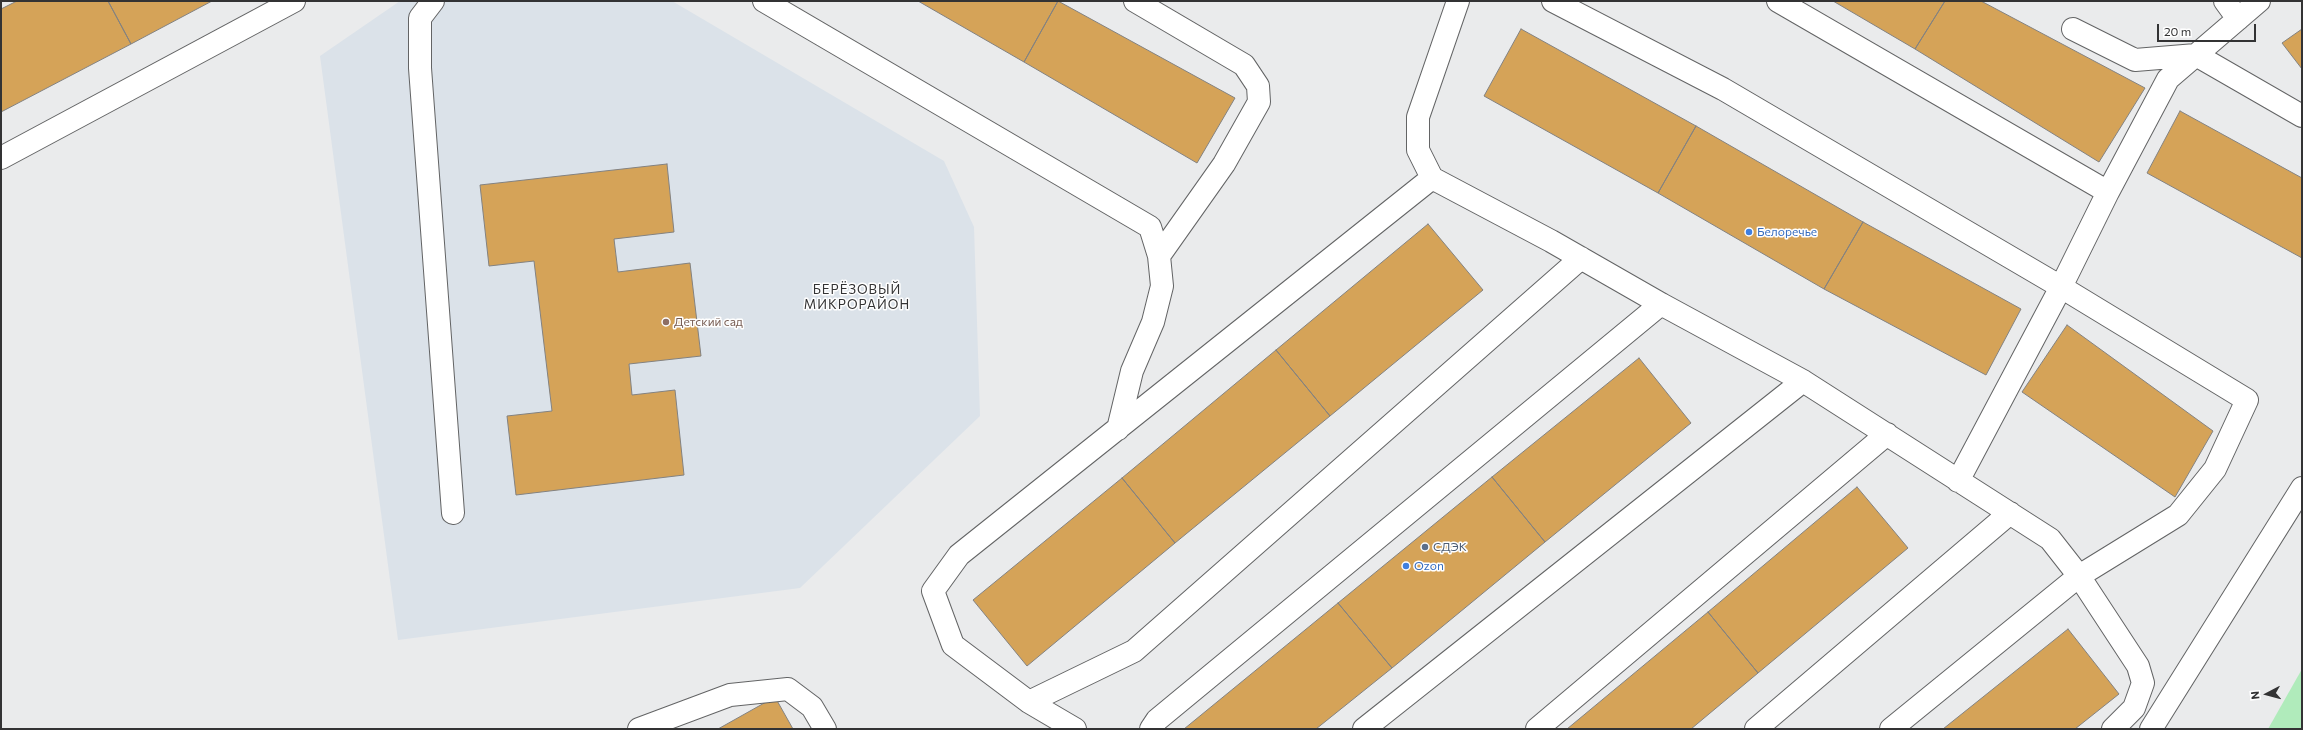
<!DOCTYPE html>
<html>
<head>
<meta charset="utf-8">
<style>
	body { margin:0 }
	#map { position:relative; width:2303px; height:730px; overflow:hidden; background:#eaebec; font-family:Commissioner,sans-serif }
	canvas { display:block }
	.frame { position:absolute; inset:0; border:2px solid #333334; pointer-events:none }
	.north { position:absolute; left:2247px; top:674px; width:40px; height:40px; -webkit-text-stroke:3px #fff; paint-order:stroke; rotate:264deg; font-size:11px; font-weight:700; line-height:16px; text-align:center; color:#333334 }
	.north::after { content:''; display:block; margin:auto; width:14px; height:18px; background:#333334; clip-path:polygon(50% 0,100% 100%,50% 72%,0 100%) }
	.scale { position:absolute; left:2157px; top:24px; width:99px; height:18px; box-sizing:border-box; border:2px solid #333334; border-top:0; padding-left:5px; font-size:12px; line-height:14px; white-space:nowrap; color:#333334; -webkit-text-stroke:3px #fff; paint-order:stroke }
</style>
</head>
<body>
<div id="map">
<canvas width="2303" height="730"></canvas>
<div class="frame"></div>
<div class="north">N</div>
<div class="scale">20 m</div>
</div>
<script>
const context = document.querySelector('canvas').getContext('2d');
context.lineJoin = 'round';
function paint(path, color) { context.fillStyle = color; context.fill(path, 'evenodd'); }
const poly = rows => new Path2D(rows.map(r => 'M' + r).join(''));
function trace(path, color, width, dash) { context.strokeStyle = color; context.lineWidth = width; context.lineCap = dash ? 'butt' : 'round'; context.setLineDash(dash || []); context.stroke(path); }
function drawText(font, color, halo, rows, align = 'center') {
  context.font = font + ' Commissioner,sans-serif'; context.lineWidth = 3; context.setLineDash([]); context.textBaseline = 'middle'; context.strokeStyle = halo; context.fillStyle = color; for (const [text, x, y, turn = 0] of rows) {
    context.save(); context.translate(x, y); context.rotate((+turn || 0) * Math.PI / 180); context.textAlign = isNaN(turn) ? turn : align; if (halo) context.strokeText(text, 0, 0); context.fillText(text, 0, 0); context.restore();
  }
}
const built = poly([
	[400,1,672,1,944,161,974,227,980,416,800,588,398,640,320,56]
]);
const green = poly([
	[2302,669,2302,729,2268,729]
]);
const building = poly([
	[17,1,108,1,131,44,1,112,1,9,17,1],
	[108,1,212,1,131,44,108,1],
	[918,1,1058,1,1024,62,918,1],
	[1058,1,1235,98,1197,163,1024,62,1058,1],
	[1833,1,1945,1,1915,49,1833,1],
	[1945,1,1981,1,2145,88,2099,162,1915,49,1945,1],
	[1521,29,1696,126,1658,193,1484,96,1521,29],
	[2302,29,2302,69,2282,43,2302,29],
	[2180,111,2302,178,2302,258,2147,173,2180,111],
	[1696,126,1863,222,1824,289,1658,193,1696,126],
	[667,164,674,232,614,239,618,272,690,263,701,356,629,364,632,395,675,390,684,475,516,495,507,416,552,411,534,261,489,266,480,185,667,164],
	[1863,222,2021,309,1986,375,1824,289,1863,222],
	[1428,224,1483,290,1330,416,1276,350,1428,224],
	[2067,325,2213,431,2175,497,2022,392,2067,325],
	[1276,350,1330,416,1175,543,1122,478,1276,350],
	[1639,358,1691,423,1545,542,1492,477,1639,358],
	[1492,477,1545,542,1392,668,1338,603,1492,477],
	[1122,478,1175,543,1027,666,973,600,1122,478],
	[1857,487,1908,548,1758,673,1708,612,1857,487],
	[1338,603,1392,668,1316,729,1184,729,1338,603],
	[1708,612,1758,673,1691,729,1567,729,1708,612],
	[2068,629,2119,694,2075,729,1943,729,2068,629],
	[775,697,793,729,718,729,775,697]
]);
const minor = poly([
	[433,1,420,18,420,68,453,513],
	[764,1,1150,227,1159,256,1162,286,1153,322,1132,371,1118,429],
	[1135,1,1244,65,1258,86,1259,102,1224,164,1159,256],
	[1458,1,1418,117,1418,150,1432,178,1551,241,1661,304,1803,381,2050,539,2079,576,2138,666,2143,683,2134,708,2113,729],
	[1553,1,1723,89,2061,287,2247,400,2215,469,2178,515,2079,576,1891,729],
	[1778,1,2108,192,2168,79,2259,1],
	[2225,1,2238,19],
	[2073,29,2135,60,2196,55,2302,116],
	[1,158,294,1],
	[1958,481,2061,287,2108,192],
	[1029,702,1134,651,1581,258],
	[639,729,730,695,788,689,812,707,825,729],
	[1075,729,1029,702,953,645,933,591,959,555,1432,178],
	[1151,729,1157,720,1661,304],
	[1364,729,1803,381],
	[1537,729,1887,434],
	[1756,729,2010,513],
	[2151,729,2302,488]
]);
const markers = [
	[1749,232,4,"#3f7fe0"],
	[666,322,4,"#8d6e63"],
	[1425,547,4,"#5c6f8a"],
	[1406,566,4,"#3f7fe0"]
];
const shopNames = [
	["Белоречье",1757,232],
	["Ozon",1414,566]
];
const educationNames = [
	["Детский сад",674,322]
];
const serviceNames = [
	["СДЭК",1433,547]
];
const neighbourhoodNames = [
	["БЕРЁЗОВЫЙ",857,290],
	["МИКРОРАЙОН",857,305]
];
paint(built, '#dbe2e9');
paint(green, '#b0ebbb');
paint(building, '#d5a358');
trace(building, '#838281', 1);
trace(minor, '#636465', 24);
trace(minor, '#fff', 22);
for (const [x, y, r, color] of markers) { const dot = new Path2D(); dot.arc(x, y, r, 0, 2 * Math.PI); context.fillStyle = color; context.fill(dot); trace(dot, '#fff', 1.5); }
drawText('12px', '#366cbe', '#fff', shopNames, 'left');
drawText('12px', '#785e54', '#fff', educationNames, 'left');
drawText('12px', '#4e5e75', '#fff', serviceNames, 'left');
context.letterSpacing = '1px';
drawText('13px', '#333334', '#fff', neighbourhoodNames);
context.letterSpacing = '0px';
</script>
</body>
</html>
